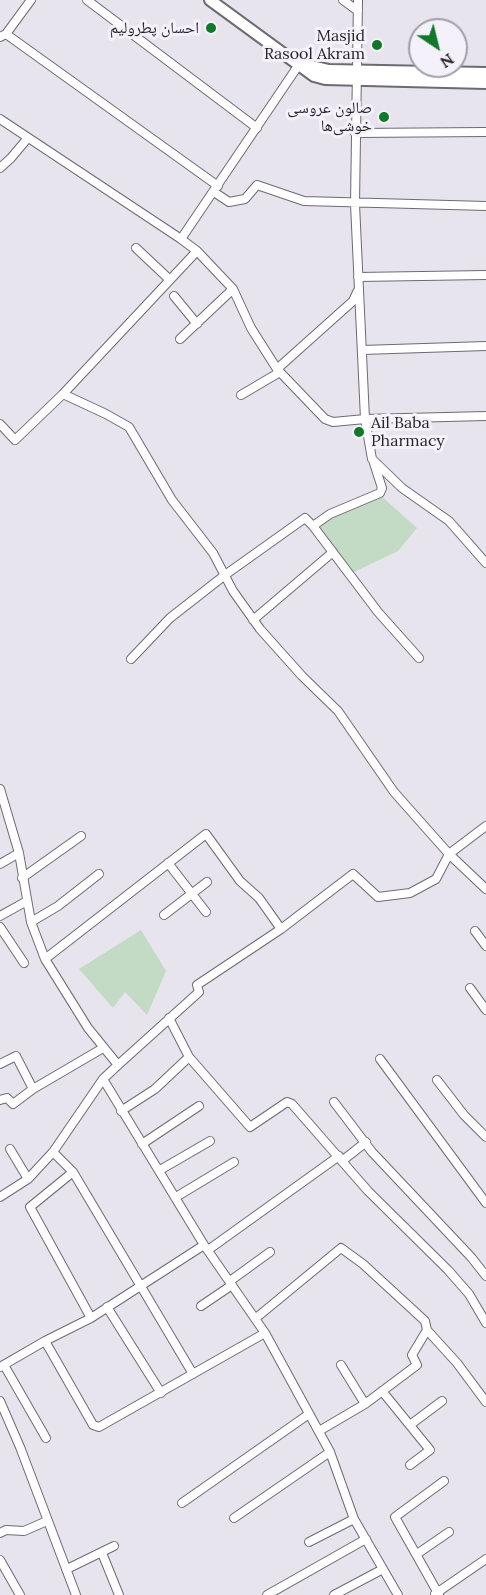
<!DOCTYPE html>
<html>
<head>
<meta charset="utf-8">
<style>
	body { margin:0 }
	#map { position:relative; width:486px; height:1595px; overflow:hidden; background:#e7e4ed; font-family:Lora,serif }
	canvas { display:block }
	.north { position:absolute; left:408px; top:18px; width:60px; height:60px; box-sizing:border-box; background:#f5f1fa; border:2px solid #a29fa6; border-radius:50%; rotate:145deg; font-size:16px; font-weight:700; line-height:24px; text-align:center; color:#262528 }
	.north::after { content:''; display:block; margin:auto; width:21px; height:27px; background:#117729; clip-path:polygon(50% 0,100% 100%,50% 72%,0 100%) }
</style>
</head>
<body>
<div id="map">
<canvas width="486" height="1595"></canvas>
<div class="north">N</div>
</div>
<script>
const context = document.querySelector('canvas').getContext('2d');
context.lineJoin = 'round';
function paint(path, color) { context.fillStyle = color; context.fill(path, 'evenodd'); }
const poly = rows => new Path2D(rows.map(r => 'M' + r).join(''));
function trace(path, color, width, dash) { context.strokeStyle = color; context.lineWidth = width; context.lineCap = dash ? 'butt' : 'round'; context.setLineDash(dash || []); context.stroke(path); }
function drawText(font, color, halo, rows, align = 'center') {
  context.font = font + ' Lora,"Noto Naskh Arabic",serif'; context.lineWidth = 6; context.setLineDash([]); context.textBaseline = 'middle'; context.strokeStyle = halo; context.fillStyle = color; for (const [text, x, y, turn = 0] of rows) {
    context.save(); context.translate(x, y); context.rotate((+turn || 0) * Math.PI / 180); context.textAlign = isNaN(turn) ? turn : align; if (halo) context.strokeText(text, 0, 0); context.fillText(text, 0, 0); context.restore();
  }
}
const green = poly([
	[380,495,417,528,398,551,352,573,316,528,333,517],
	[141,930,166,971,147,1015,125,992,113,1008,79,969]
]);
const minor = poly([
	[87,0,257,128],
	[343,0,358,11],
	[358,0,355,204,365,419,372,459,402,488,449,521,486,563],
	[6,34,218,186],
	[0,37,6,34,31,0],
	[0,119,181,239,300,63],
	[355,133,486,132],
	[0,168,11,158,27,139],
	[214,192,229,202,245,199,257,185,304,201,486,206],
	[136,248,170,280],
	[197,251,233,289,251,328,277,369,325,419,333,422,365,419,486,416],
	[358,277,486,275],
	[174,296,197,324],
	[180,339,233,289],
	[362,350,486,346],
	[277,369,353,301,357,292],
	[63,394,197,251,181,239],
	[241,395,280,372],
	[0,424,15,440,63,394,106,414,129,427,172,500,213,553,233,591,260,629,302,676,338,711,394,792,449,854,486,889],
	[313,526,330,514,380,493,382,488,373,460],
	[253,620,333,552],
	[131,659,170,618,225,575,305,518,313,526,378,612,419,658],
	[0,789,19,853,31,922,45,959,88,1028,118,1065,103,1079,53,1152,28,1179,0,1197],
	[168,863,206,912],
	[0,864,19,853],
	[22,878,81,836],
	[164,915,207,882],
	[0,916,27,901],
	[31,922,58,906,99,874],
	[0,927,24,963],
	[475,931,486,946],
	[45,959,206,834,240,881,259,898,281,929],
	[470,988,486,1010],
	[169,1018,189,1057,250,1127,287,1102,292,1104,368,1191,448,1270,469,1294,486,1323],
	[380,1059,486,1203],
	[0,1064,16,1056,33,1089],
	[118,1065,199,992,197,985,281,929,353,874,378,897,410,893,436,879,449,854,486,826],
	[103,1079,204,1245,265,1333,330,1452,354,1519,398,1595],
	[437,1080,464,1115,486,1137],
	[0,1100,7,1098,13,1104,33,1089,103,1048],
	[334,1102,372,1152,471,1257,486,1276],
	[121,1111,155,1089,189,1057],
	[142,1144,199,1106],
	[10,1149,28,1179],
	[53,1152,73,1172,193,1374],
	[342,1161,366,1142],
	[160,1170,210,1141],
	[73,1172,30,1207,91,1318],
	[176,1197,234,1162],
	[208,1250,339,1156],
	[230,1281,270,1252],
	[201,1306,232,1285],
	[107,1307,161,1393],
	[256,1318,341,1248,363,1264,425,1321,427,1330,457,1363,486,1402],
	[45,1341,93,1425,99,1427,265,1333],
	[4,1365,46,1438],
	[341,1365,365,1404],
	[0,1367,45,1341,91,1318,204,1245],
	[382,1391,430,1450,410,1465],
	[0,1401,20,1447,76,1595],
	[410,1425,442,1401],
	[319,1431,365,1404,417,1365,412,1355,427,1330],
	[182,1503,309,1414],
	[234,1518,330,1452],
	[0,1533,6,1530,24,1531,47,1521],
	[309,1542,354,1519],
	[102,1553,119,1595],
	[417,1554,449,1532],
	[0,1560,20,1595],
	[67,1569,114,1546],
	[435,1594,486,1559],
	[267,1595,366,1539],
	[334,1595,383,1569],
	[439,1595,395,1517,444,1481]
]);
const major = poly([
	[210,0,314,76,325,79,486,83],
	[303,64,329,70,486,73]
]);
const markers = [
	[211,28,6,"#117729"],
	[377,45,6,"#117729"],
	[384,117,6,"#117729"],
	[359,432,6,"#117729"]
];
const poiNames = [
	["احسان پطرولیم",199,28],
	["Masjid",365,36],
	["Rasool Akram",365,54],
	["صالون عروسی",372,108],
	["خوشی‌ها",372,126],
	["Ail Baba",371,423,"left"],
	["Pharmacy",371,441,"left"]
];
paint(green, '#c3dbc4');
trace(minor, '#6d6a72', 10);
trace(major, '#6d6a72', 14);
trace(minor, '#fff', 8);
trace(major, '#fff', 10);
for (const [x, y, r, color] of markers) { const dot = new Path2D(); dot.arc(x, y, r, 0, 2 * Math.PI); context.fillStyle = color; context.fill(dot); trace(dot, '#f5f1fa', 2); }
drawText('16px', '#262528', '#f5f1fa', poiNames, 'right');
</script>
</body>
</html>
